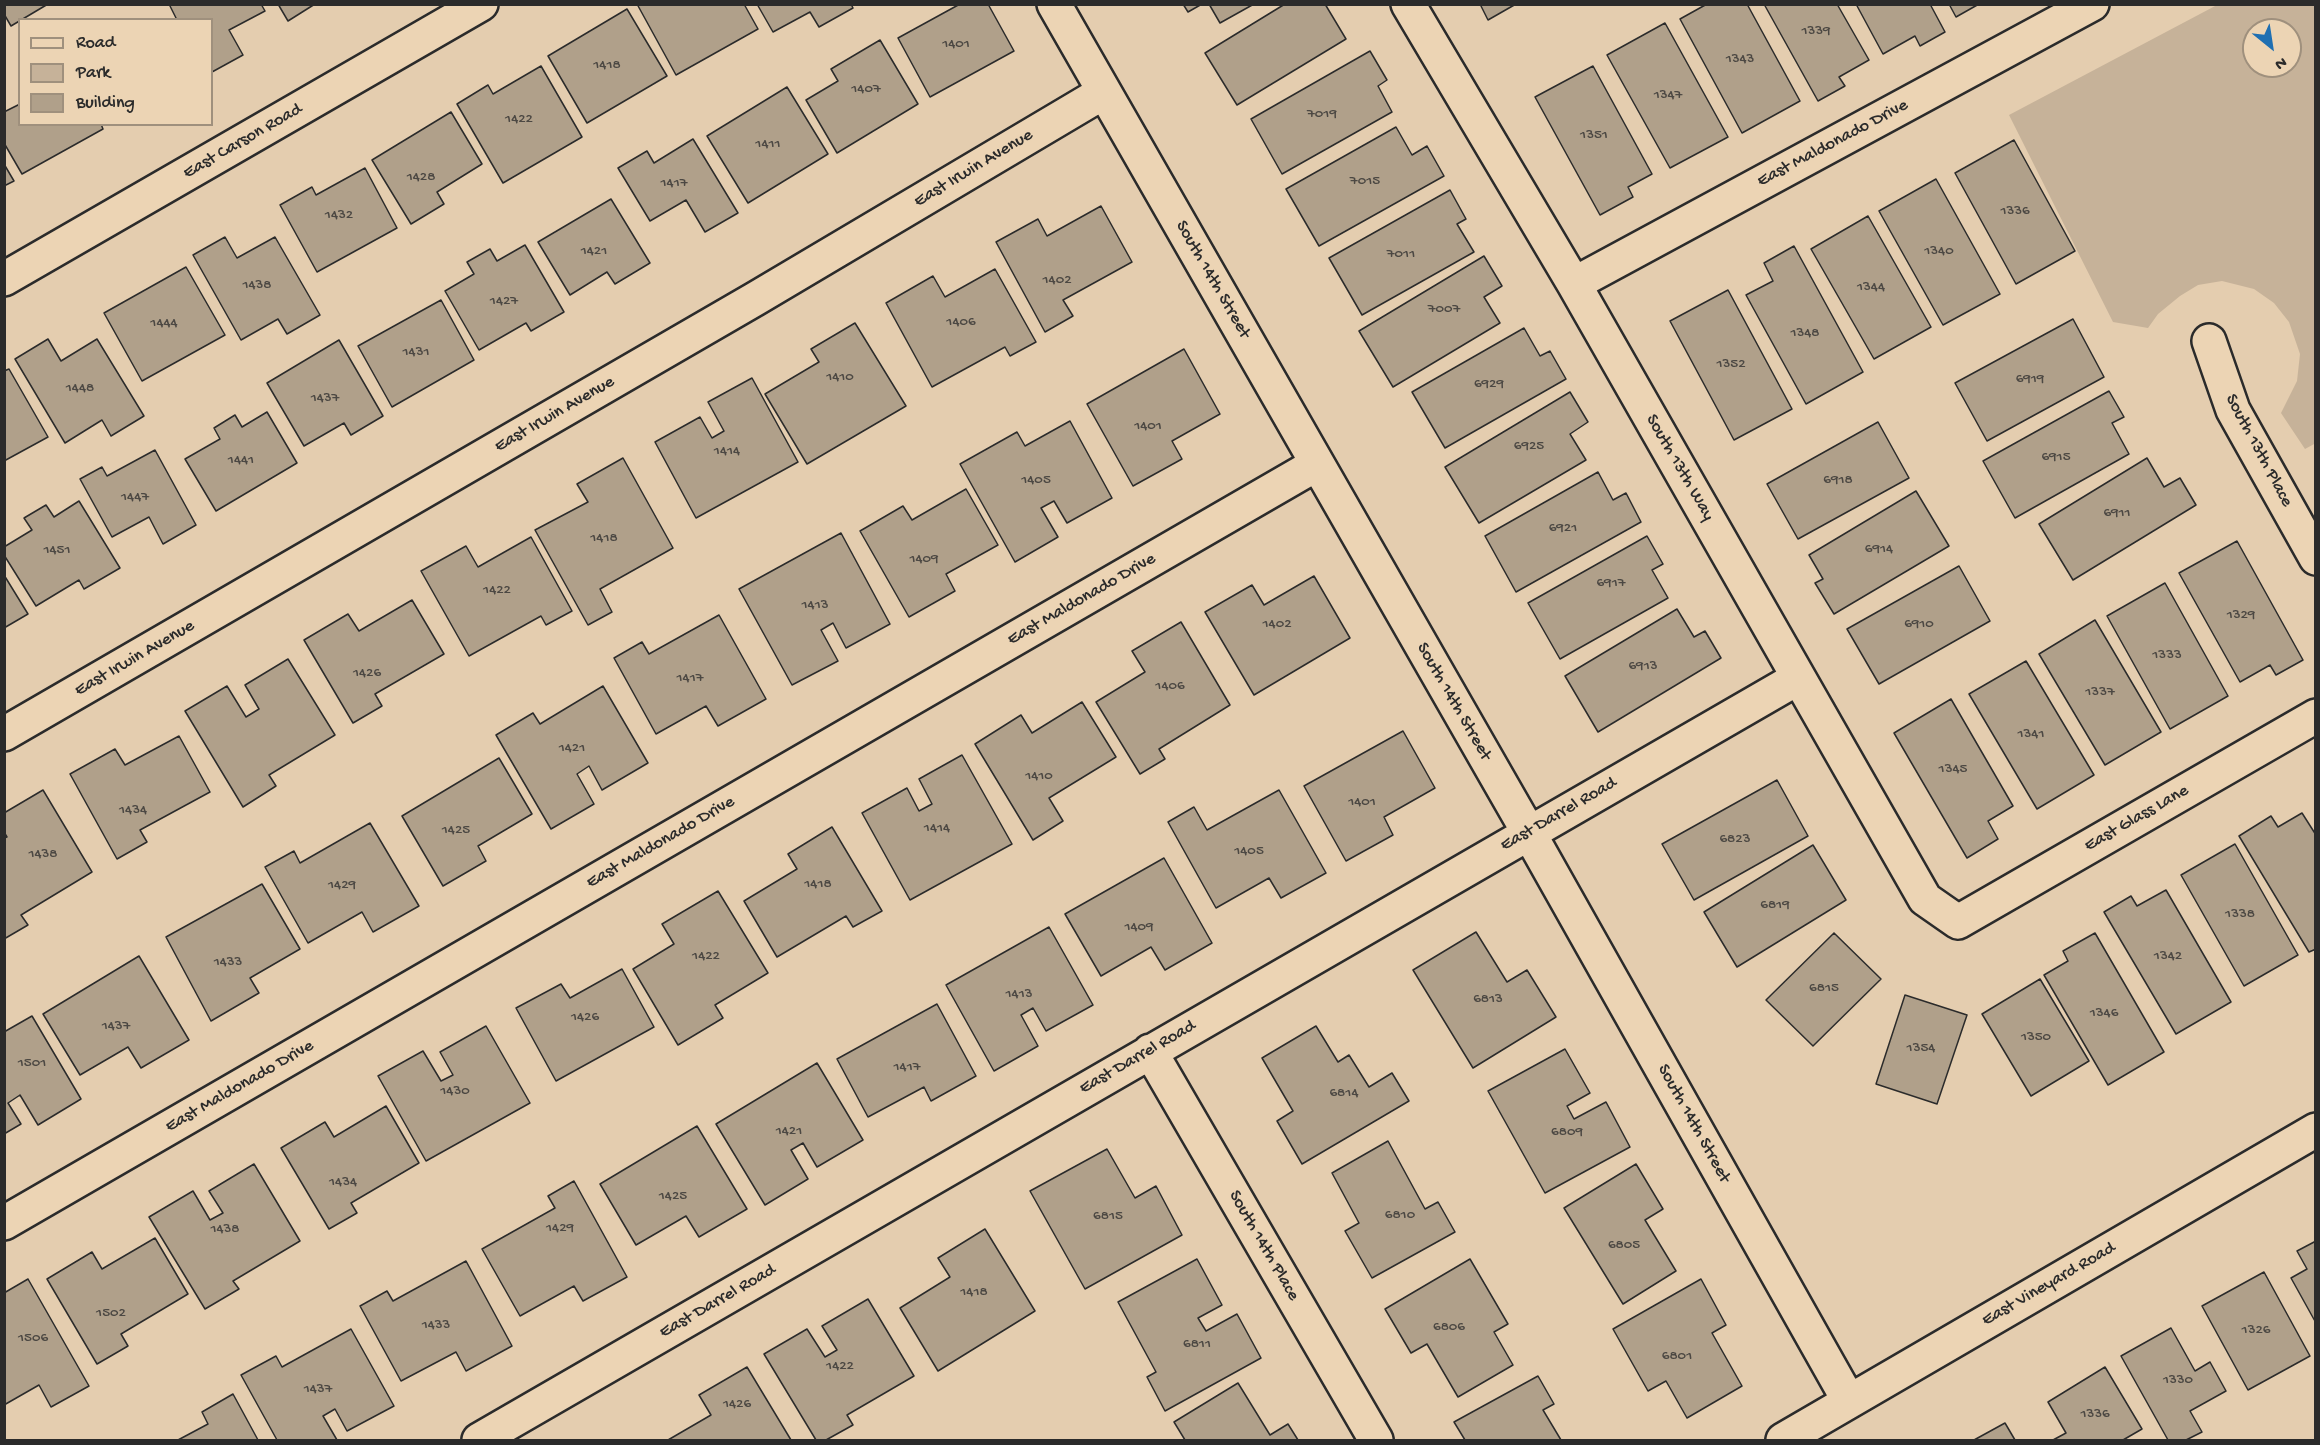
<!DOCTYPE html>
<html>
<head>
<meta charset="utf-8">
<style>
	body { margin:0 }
	#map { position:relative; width:2320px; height:1445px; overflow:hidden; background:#e4cdaf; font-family:"Gochi Hand",sans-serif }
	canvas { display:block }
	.frame { position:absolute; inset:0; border:6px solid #2b2b2b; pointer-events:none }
	.legend { position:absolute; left:18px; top:18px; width:195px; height:108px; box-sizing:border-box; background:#ecd4b4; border:2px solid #9f907d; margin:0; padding:8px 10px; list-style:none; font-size:18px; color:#2b2b2b }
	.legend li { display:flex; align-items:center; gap:12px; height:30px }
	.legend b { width:30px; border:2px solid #9f907d }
	.north { position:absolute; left:2242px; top:18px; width:60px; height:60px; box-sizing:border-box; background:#ecd4b4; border:2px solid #9f907d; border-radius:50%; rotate:150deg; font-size:16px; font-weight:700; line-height:24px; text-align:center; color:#2b2b2b }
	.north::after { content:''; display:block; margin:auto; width:21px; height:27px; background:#1f6fb2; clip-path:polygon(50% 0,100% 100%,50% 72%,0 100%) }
</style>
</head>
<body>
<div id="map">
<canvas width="2320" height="1445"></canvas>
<div class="frame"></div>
<ul class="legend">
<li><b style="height:8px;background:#ecd4b4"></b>Road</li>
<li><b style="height:16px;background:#c6b299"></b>Park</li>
<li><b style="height:16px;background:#b0a08a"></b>Building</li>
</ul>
<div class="north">N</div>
</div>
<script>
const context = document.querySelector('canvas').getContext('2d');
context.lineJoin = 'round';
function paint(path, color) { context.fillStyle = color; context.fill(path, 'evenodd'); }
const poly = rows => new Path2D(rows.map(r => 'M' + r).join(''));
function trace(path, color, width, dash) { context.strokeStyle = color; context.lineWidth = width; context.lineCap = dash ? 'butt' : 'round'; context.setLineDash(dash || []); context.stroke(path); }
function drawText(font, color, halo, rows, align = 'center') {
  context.font = font + ' "Gochi Hand",sans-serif'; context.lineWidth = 4.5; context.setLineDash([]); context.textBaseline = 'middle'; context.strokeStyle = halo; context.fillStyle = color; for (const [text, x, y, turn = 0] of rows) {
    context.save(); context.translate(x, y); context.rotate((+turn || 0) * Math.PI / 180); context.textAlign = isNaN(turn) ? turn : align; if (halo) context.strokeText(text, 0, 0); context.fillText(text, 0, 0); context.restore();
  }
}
const green = poly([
	[2217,5,2315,5,2316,443,2305,449,2281,413,2297,381,2300,354,2289,322,2274,303,2254,289,2222,281,2198,285,2180,296,2158,314,2148,328,2113,322,2009,115],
	[2254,30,2290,30,2290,66,2254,66]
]);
const building = poly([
	[4,4,48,4,11,26,4,14,4,4],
	[169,4,261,4,265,11,229,30,243,55,212,72,212,20,177,20,169,4],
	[278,4,315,4,288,21,278,4],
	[637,4,744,4,758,29,676,75,637,4],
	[757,4,851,4,853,8,819,27,810,12,773,32,757,4],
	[960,4,988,4,1014,51,930,97,898,38,960,4],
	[1183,4,1202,4,1188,12,1183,4],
	[1209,4,1254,4,1220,23,1209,4],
	[1285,4,1325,4,1346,39,1237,105,1205,53,1285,4],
	[1480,4,1516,4,1488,20,1480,4],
	[1707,4,1747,4,1800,101,1742,133,1680,19,1707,4],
	[1764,4,1837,4,1869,60,1839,77,1845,86,1818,101,1764,4],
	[1856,4,1930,4,1945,32,1920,46,1915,36,1883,54,1856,4],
	[1949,4,1979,4,1956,17,1949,4],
	[627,9,667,76,587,123,548,56,627,9],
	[1665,23,1728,137,1670,168,1607,55,1665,23],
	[880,40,918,104,837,153,806,100,838,81,831,69,880,40],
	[1370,51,1387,80,1378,86,1392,112,1282,174,1251,119,1370,51],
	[541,66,582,137,503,183,457,104,488,85,493,94,541,66],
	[1593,66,1652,174,1628,187,1633,197,1600,215,1535,97,1593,66],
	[787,87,828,154,748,203,707,136,787,87],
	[20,104,20,124,101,124,103,129,22,174,4,143,4,112,20,104],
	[451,112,482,164,437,192,444,204,411,224,372,160,451,112],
	[1396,127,1412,155,1427,146,1444,176,1319,246,1286,189,1396,127],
	[693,139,738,213,705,232,686,200,650,221,618,168,647,151,654,163,693,139],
	[2014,140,2075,251,2016,284,1955,173,2014,140],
	[4,164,14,181,4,186,4,164],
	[365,168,397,228,317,272,280,205,312,187,316,195,365,168],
	[1936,179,2000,294,1943,325,1879,211,1936,179],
	[1450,190,1466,219,1457,224,1474,252,1362,315,1329,258,1450,190],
	[611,199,650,263,615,284,607,272,570,295,538,242,611,199],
	[1101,206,1132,262,1063,300,1073,316,1045,332,996,242,1038,219,1047,236,1101,206],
	[1868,216,1931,327,1874,359,1811,249,1868,216],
	[225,237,237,258,275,237,320,315,287,334,278,319,241,340,193,255,225,237],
	[525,245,564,312,531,331,526,323,479,350,445,291,474,274,467,262,490,249,497,261,525,245],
	[1794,246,1863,372,1806,404,1746,295,1773,281,1764,263,1794,246],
	[1484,256,1502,286,1484,297,1500,323,1393,387,1359,331,1484,256],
	[186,267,225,335,142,381,104,313,186,267],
	[995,269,1036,342,1010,356,1005,347,932,387,886,303,933,276,945,297,995,269],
	[1728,290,1792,409,1734,440,1670,321,1728,290],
	[441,300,474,360,392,407,358,346,441,300],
	[2073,319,2104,377,1987,441,1955,383,2073,319],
	[855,323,906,406,807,464,765,394,819,362,811,349,855,323],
	[1524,328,1540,356,1550,351,1566,379,1445,448,1412,392,1524,328],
	[48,339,61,361,97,339,144,416,111,436,102,420,65,443,15,359,48,339],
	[339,340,383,416,351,435,344,423,304,446,267,383,339,340],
	[1184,349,1220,414,1172,441,1182,459,1133,486,1087,404,1184,349],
	[9,369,48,437,4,461,4,371,9,369],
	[752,378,798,462,696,518,655,442,700,417,712,438,724,431,708,402,752,378],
	[2109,391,2124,417,2112,423,2129,454,2015,518,1983,461,2109,391],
	[1570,392,1588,422,1570,434,1586,460,1479,523,1445,467,1570,392],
	[267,412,297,463,216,511,185,459,220,439,214,428,235,415,242,427,267,412],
	[1070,421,1112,498,1067,523,1054,501,1041,508,1058,537,1015,562,960,464,1017,432,1025,446,1070,421],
	[1878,422,1909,478,1798,539,1767,484,1878,422],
	[155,450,196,525,163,544,149,517,112,537,80,479,102,467,107,476,155,450],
	[623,458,673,548,600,589,612,612,588,625,535,530,588,502,577,484,623,458],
	[2147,458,2164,487,2180,478,2196,505,2073,580,2039,524,2147,458],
	[1598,472,1613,500,1626,493,1641,522,1516,592,1485,536,1598,472],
	[966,489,998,545,946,574,955,591,909,617,860,531,903,506,912,520,966,489],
	[1916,491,1949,546,1834,614,1815,583,1823,579,1809,555,1916,491],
	[79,501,120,568,84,589,79,580,36,606,4,555,4,547,32,530,24,518,46,505,54,517,79,501],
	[841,533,890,624,846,648,833,623,821,630,838,661,792,685,739,589,841,533],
	[1647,536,1663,564,1652,570,1668,598,1560,659,1528,603,1647,536],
	[531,537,572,611,546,625,541,616,469,656,421,571,466,546,478,567,531,537],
	[2237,541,2303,660,2276,675,2270,665,2240,682,2179,573,2237,541],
	[1959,566,1990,621,1879,684,1847,629,1959,566],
	[4,575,28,614,4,628,4,575],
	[1314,576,1350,638,1254,695,1205,612,1252,585,1264,605,1314,576],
	[2165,583,2228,696,2170,729,2107,616,2165,583],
	[412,600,444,654,375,694,382,706,353,723,304,640,348,614,359,631,412,600],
	[1677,609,1694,637,1705,631,1721,658,1598,732,1565,676,1677,609],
	[719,615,766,699,718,726,706,706,656,734,614,658,642,642,649,654,719,615],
	[2095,620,2161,732,2105,765,2039,654,2095,620],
	[1181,622,1230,705,1159,749,1165,759,1140,774,1096,702,1145,672,1132,651,1181,622],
	[288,659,335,735,269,775,276,786,243,807,185,711,227,686,246,717,259,709,245,685,288,659],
	[2026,661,2094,775,2037,809,1969,694,2026,661],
	[603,686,648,763,602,790,589,766,577,774,594,804,551,829,496,735,533,713,540,724,603,686],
	[1951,699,2013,806,1988,821,1998,839,1967,858,1894,733,1951,699],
	[1082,702,1116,757,1049,798,1063,821,1033,840,975,744,1021,715,1032,733,1082,702],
	[1403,731,1435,788,1384,817,1393,835,1346,861,1304,786,1403,731],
	[179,736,210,792,140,830,147,842,117,859,70,774,115,749,125,765,179,736],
	[962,755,1012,844,910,900,862,813,907,788,919,811,932,804,919,779,962,755],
	[499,758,532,814,478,846,486,861,443,886,402,816,499,758],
	[1777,780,1808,836,1694,900,1662,844,1777,780],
	[43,790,92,872,21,915,28,925,4,939,4,838,7,837,4,832,4,813,43,790],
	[1279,790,1326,873,1281,898,1269,878,1216,908,1168,822,1194,807,1207,830,1279,790],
	[2302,813,2316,835,2316,949,2309,952,2239,836,2271,816,2278,827,2302,813],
	[370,823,419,906,373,932,362,912,308,943,265,867,294,851,300,863,370,823],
	[832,827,882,911,853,927,846,916,777,957,744,901,797,869,788,854,832,827],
	[2235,844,2298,955,2244,986,2181,875,2235,844],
	[1813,845,1846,900,1737,967,1704,912,1813,845],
	[1164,858,1212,943,1165,970,1151,947,1101,976,1065,914,1164,858],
	[262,884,300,949,250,978,259,993,211,1021,166,937,262,884],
	[2166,890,2231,1002,2176,1034,2104,912,2131,896,2137,906,2166,890],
	[718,891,768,973,715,1005,723,1018,678,1045,633,969,674,944,662,924,718,891],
	[1049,927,1093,1005,1046,1031,1033,1008,1021,1015,1038,1046,994,1071,946,985,1049,927],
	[1476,932,1507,982,1527,970,1556,1017,1473,1068,1413,970,1476,932],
	[1834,933,1881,979,1813,1046,1766,1000,1834,933],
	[2095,933,2164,1052,2108,1085,2044,975,2068,961,2063,951,2095,933],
	[139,956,189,1040,141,1068,128,1047,80,1075,43,1014,139,956],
	[622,969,654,1027,556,1081,516,1008,561,984,570,998,622,969],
	[2040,979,2089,1061,2031,1096,1982,1014,2040,979],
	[1905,995,1967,1015,1937,1104,1876,1084,1905,995],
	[937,1004,976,1076,931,1101,924,1087,868,1117,837,1059,937,1004],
	[32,1016,81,1099,38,1125,20,1095,8,1103,21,1124,4,1134,4,1032,32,1016],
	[486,1026,530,1103,426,1161,378,1076,423,1051,441,1081,453,1075,440,1052,486,1026],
	[1316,1026,1338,1062,1349,1055,1369,1087,1392,1073,1409,1101,1302,1164,1277,1121,1293,1111,1262,1058,1316,1026],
	[1565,1049,1590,1093,1567,1106,1574,1119,1606,1102,1630,1147,1545,1193,1488,1091,1565,1049],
	[817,1063,863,1140,817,1167,803,1143,791,1150,808,1179,765,1205,716,1124,817,1063],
	[386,1106,419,1163,351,1203,357,1213,329,1229,281,1148,325,1122,334,1137,386,1106],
	[697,1126,747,1209,699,1237,686,1216,636,1245,600,1184,697,1126],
	[1388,1141,1425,1209,1438,1202,1455,1232,1372,1278,1345,1231,1359,1223,1332,1173,1388,1141],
	[1107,1149,1135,1198,1156,1186,1182,1235,1085,1289,1030,1191,1107,1149],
	[254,1164,300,1241,233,1281,239,1289,205,1309,149,1217,193,1191,210,1220,223,1213,209,1191,254,1164],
	[1636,1164,1663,1209,1645,1220,1676,1271,1623,1304,1564,1208,1636,1164],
	[574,1181,627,1277,583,1301,574,1286,520,1316,482,1249,555,1208,548,1196,574,1181],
	[985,1229,1035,1311,938,1371,900,1308,950,1277,938,1258,985,1229],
	[155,1238,188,1294,121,1334,128,1346,97,1364,47,1279,92,1252,102,1269,155,1238],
	[2316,1241,2316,1323,2291,1278,2307,1269,2297,1251,2316,1241],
	[1197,1259,1222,1305,1198,1318,1206,1331,1237,1314,1261,1358,1165,1411,1147,1377,1156,1372,1118,1302,1197,1259],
	[1470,1259,1508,1324,1494,1332,1513,1365,1458,1397,1427,1344,1411,1353,1385,1309,1470,1259],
	[466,1261,512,1346,466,1371,456,1352,401,1381,360,1306,387,1291,393,1301,466,1261],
	[2264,1272,2310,1356,2248,1390,2202,1306,2264,1272],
	[28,1279,89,1386,51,1407,39,1385,4,1405,4,1293,28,1279],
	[1701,1279,1726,1325,1712,1333,1742,1386,1687,1418,1666,1381,1648,1391,1613,1329,1701,1279],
	[868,1299,914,1376,847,1415,853,1425,826,1440,816,1440,764,1354,807,1329,825,1357,837,1350,822,1326,868,1299],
	[2171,1328,2195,1371,2210,1362,2226,1391,2190,1411,2202,1432,2186,1440,2168,1440,2121,1356,2171,1328],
	[351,1329,394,1406,347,1431,335,1409,323,1416,337,1440,277,1440,241,1375,276,1356,282,1367,351,1329],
	[747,1367,791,1440,668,1440,711,1415,699,1395,747,1367],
	[2105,1367,2142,1429,2123,1440,2053,1440,2066,1433,2048,1402,2105,1367],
	[1538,1376,1554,1404,1543,1410,1561,1440,1465,1440,1454,1422,1538,1376],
	[1238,1383,1270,1435,1288,1424,1298,1440,1185,1440,1174,1422,1238,1383],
	[233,1394,258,1440,178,1440,208,1424,202,1412,233,1394],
	[2005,1423,2015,1440,1974,1440,2005,1423]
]);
const minor = poly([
	[1054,4,1529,833,1849,1401],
	[1408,4,1574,284,1925,899,1958,922,2316,716],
	[4,279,481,4],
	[1574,284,2092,4],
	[2209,341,2233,410,2316,558],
	[4,734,755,299,1104,92],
	[1150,1051,1376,1440],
	[4,1223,1317,464],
	[479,1440,1798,678],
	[1783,1440,2316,1130]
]);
const numberNames = [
	["1339",1816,32],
	["1401",956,45],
	["1343",1740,60],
	["1418",607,66],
	["1407",866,90],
	["1347",1668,96],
	["7019",1322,115],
	["1422",519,120],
	["1351",1594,136],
	["1411",768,145],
	["1428",421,178],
	["7015",1365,182],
	["1417",674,184],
	["1336",2015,212],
	["1432",339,216],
	["1421",594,252],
	["1340",1939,252],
	["7011",1401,255],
	["1402",1057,281],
	["1438",257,286],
	["1344",1871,288],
	["1427",504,302],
	["7007",1444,310],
	["1406",961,323],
	["1444",164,324],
	["1348",1805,334],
	["1431",416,353],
	["1352",1731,365],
	["1410",840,378],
	["6919",2030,380],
	["6929",1489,385],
	["1448",80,389],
	["1437",325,399],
	["1401",1148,427],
	["6925",1529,447],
	["1414",727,452],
	["6915",2056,458],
	["1441",241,461],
	["1405",1036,481],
	["6918",1838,481],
	["1447",135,498],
	["6911",2117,514],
	["6921",1563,529],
	["1418",604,539],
	["6914",1879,550],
	["1451",57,551],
	["1409",924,560],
	["6917",1611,584],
	["1422",497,591],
	["1413",815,606],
	["1329",2241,616],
	["1402",1277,625],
	["6910",1919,625],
	["1333",2167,656],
	["6913",1643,667],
	["1426",367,674],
	["1417",690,679],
	["1406",1170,687],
	["1337",2100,693],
	["1341",2031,735],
	["1421",572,749],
	["1345",1953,770],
	["1410",1039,777],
	["1401",1362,803],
	["1434",133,811],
	["1414",937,829],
	["1425",456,831],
	["6823",1735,840],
	["1405",1249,852],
	["1438",43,855],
	["1418",818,885],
	["1429",342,886],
	["6819",1775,906],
	["1338",2240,915],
	["1409",1139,928],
	["1422",706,957],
	["1342",2168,957],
	["1433",228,963],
	["6815",1824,989],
	["1413",1019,995],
	["6813",1488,1000],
	["1346",2104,1014],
	["1426",585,1018],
	["1437",116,1027],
	["1350",2036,1038],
	["1354",1921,1049],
	["1501",32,1064],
	["1417",907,1068],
	["1430",455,1092],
	["6814",1344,1094],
	["1421",789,1132],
	["6809",1567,1133],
	["1434",343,1183],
	["1425",673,1197],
	["6810",1400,1216],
	["6815",1108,1217],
	["1429",560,1229],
	["1438",225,1230],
	["6805",1624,1246],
	["1418",974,1293],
	["1502",111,1314],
	["1433",436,1326],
	["6806",1449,1328],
	["1326",2256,1331],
	["1506",33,1339],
	["6811",1197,1345],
	["6801",1677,1357],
	["1422",840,1367],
	["1330",2178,1381],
	["1437",318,1390],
	["1426",737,1405],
	["1336",2095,1415]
];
const streetNames = [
	["East Carson Road",243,142,-30],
	["East Maldonado Drive",1833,144,-28],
	["East Irwin Avenue",974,169,-31],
	["South 14th Street",1212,280,60],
	["East Irwin Avenue",555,415,-30],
	["South 13th Place",2258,451,62],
	["South 13th Way",1679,468,60],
	["East Maldonado Drive",1082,600,-30],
	["East Irwin Avenue",135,659,-30],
	["South 14th Street",1453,702,60],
	["East Darrel Road",1559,815,-30],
	["East Glass Lane",2137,819,-30],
	["East Maldonado Drive",661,843,-30],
	["East Darrel Road",1138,1058,-30],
	["East Maldonado Drive",240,1087,-30],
	["South 14th Street",1693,1124,61],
	["South 14th Place",1263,1246,60],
	["East Vineyard Road",2049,1285,-30],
	["East Darrel Road",718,1302,-30]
];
paint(green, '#c6b299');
paint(building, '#b0a08a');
trace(building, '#2b2b2b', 1.5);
trace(minor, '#2b2b2b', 38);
trace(minor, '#ecd4b4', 33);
drawText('15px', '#4c4843', null, numberNames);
drawText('18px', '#2b2b2b', '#ecd4b4', streetNames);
</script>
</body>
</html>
